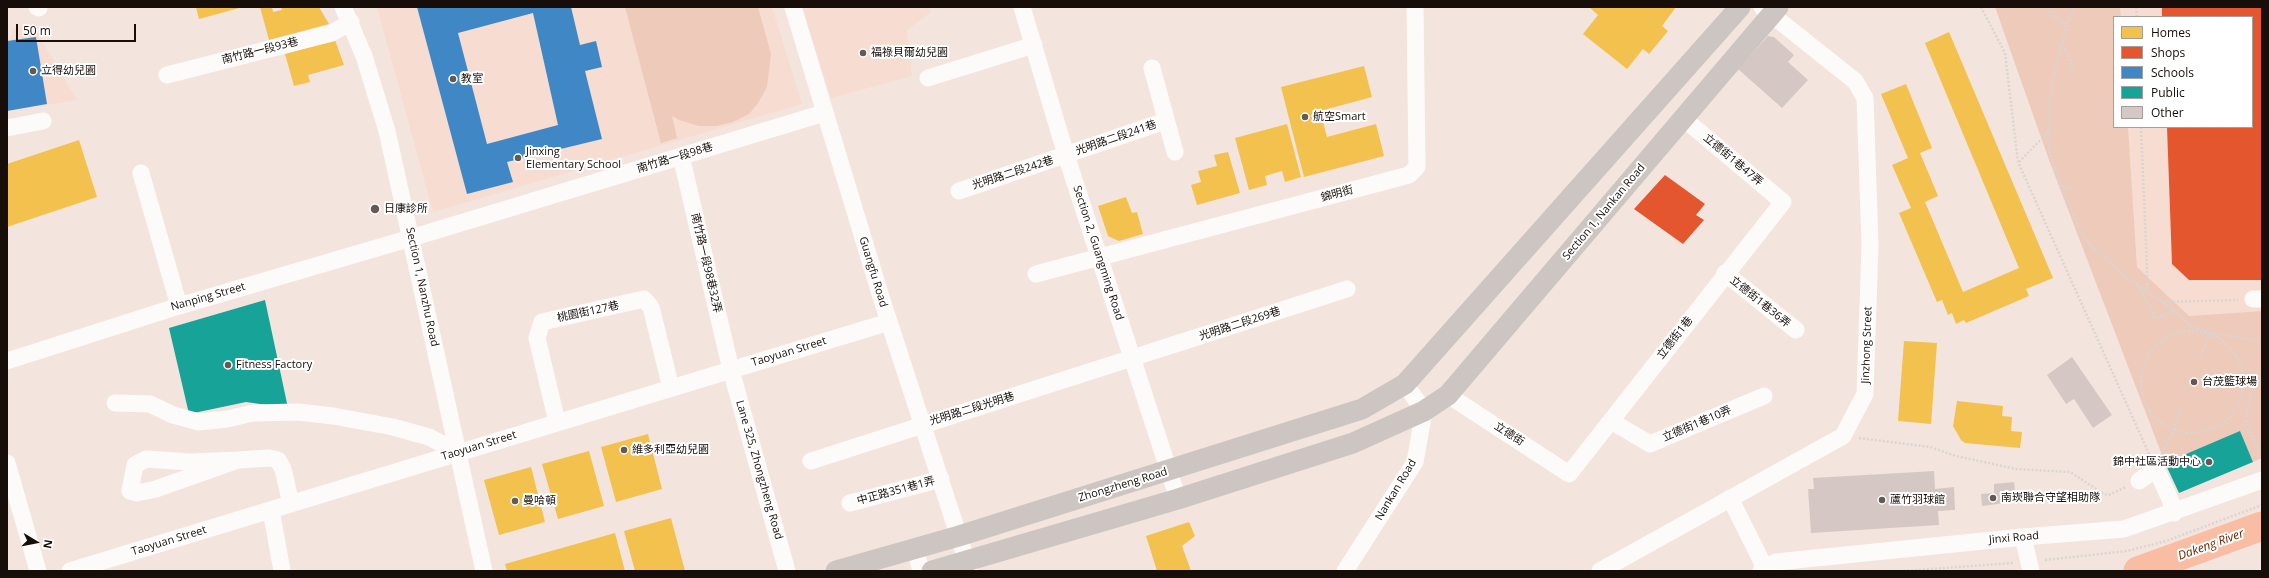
<!DOCTYPE html>
<html>
<head>
<meta charset="utf-8">
<style>
	body { margin:0 }
	#map { position:relative; width:2269px; height:578px; overflow:hidden; background:#f4e4de; font-family:"Open Sans",sans-serif }
	canvas { display:block }
	.frame { position:absolute; inset:0; border:8px solid #170e0a; pointer-events:none }
	.legend { position:absolute; left:2113px; top:16px; width:140px; height:112px; box-sizing:border-box; background:#fff; border:1px solid #a29f9d; margin:0; padding:5px 7px; list-style:none; font-size:12px; color:#170e0a }
	.legend li { display:flex; align-items:center; gap:8px; height:20px }
	.legend b { width:20px; border:1px solid #a29f9d }
	.north { position:absolute; left:16px; top:522px; width:40px; height:40px; -webkit-text-stroke:3px #fff; paint-order:stroke; rotate:100deg; font-size:11px; font-weight:700; line-height:16px; text-align:center; color:#170e0a }
	.north::after { content:''; display:block; margin:auto; width:14px; height:18px; background:#170e0a; clip-path:polygon(50% 0,100% 100%,50% 72%,0 100%) }
	.scale { position:absolute; left:16px; top:24px; width:120px; height:18px; box-sizing:border-box; border:2px solid #170e0a; border-top:0; padding-left:5px; font-size:12px; line-height:14px; white-space:nowrap; color:#170e0a; -webkit-text-stroke:3px #fff; paint-order:stroke }
</style>
</head>
<body>
<div id="map">
<canvas width="2269" height="578"></canvas>
<div class="frame"></div>
<ul class="legend">
<li><b style="height:11px;background:#f2c14e"></b>Homes</li>
<li><b style="height:11px;background:#e4572e"></b>Shops</li>
<li><b style="height:11px;background:#3f88c5"></b>Schools</li>
<li><b style="height:11px;background:#17a398"></b>Public</li>
<li><b style="height:11px;background:#d5c8c4"></b>Other</li>
</ul>
<div class="north">N</div>
<div class="scale">50 m</div>
</div>
<script>
const context = document.querySelector('canvas').getContext('2d');
context.lineJoin = 'round';
function paint(path, color) { context.fillStyle = color; context.fill(path, 'evenodd'); }
const poly = rows => new Path2D(rows.map(r => 'M' + r).join(''));
function trace(path, color, width, dash) { context.strokeStyle = color; context.lineWidth = width; context.lineCap = dash ? 'butt' : 'round'; context.setLineDash(dash || []); context.stroke(path); }
function drawText(font, color, halo, rows, align = 'center') {
  context.font = font + ' "Open Sans","Noto Sans TC",sans-serif'; context.lineWidth = 4; context.setLineDash([]); context.textBaseline = 'middle'; context.strokeStyle = halo; context.fillStyle = color; for (const [text, x, y, turn = 0] of rows) {
    context.save(); context.translate(x, y); context.rotate((+turn || 0) * Math.PI / 180); context.textAlign = isNaN(turn) ? turn : align; if (halo) context.strokeText(text, 0, 0); context.fillText(text, 0, 0); context.restore();
  }
}
const built = poly([
	[377,7,772,7,802,104,433,212],
	[802,7,928,7,931,12,907,30,912,76,831,98],
	[2120,7,2262,7,2262,311,2189,316,2137,267,2128,127,2252,127,2252,17,2121,17],
	[32,24,77,100,7,111,10,42,13,29]
]);
const green = poly([
	[625,7,758,7,771,54,767,87,758,103,749,114,733,122,717,126,699,126,679,120,672,116,677,138,661,143],
	[1995,7,2120,7,2121,17,2114,17,2114,127,2128,127,2137,267,2189,316,2262,311,2262,458,2253,462,2240,432,2165,463,2049,160]
]);
const homes = poly([
	[196,7,243,7,199,19],
	[260,7,272,7,273,12,282,10,281,7,319,7,329,24,269,40],
	[1589,7,1676,7,1662,26,1668,31,1649,54,1643,49,1627,69,1583,34,1598,15],
	[1949,32,2053,278,2026,289,2029,296,1966,323,1964,320,1956,324,1952,313,1948,315,1942,300,1937,302,1899,213,1911,208,1892,165,1908,158,1881,94,1906,84,1932,148,1920,153,1938,196,1925,202,1963,292,2019,268,1925,43],
	[335,40,344,65,308,75,310,82,294,86,285,54],
	[1364,66,1372,97,1320,111,1327,137,1376,124,1384,156,1304,177,1281,87],
	[1287,124,1301,177,1285,182,1282,171,1265,176,1267,185,1249,190,1235,138],
	[79,140,97,197,7,227,7,164],
	[1228,152,1240,193,1197,205,1191,185,1201,182,1198,171,1217,166,1214,155],
	[1126,197,1132,213,1137,212,1143,234,1119,241,1108,236,1098,206],
	[1904,341,1937,343,1931,424,1898,421],
	[1957,401,2003,406,2002,416,2012,417,2011,431,2022,432,2020,448,1965,443,1961,440,1953,426],
	[648,434,662,489,616,502,601,447],
	[589,451,604,506,558,519,542,464],
	[531,467,545,522,499,535,484,480],
	[671,518,685,571,635,571,624,531],
	[1189,522,1195,536,1182,546,1191,571,1157,571,1146,536],
	[615,533,625,571,507,571,505,564]
]);
const shops = poly([
	[2162,7,2262,7,2262,280,2189,280,2172,264,2167,127,2252,127,2252,17,2162,17],
	[1665,175,1705,204,1696,215,1704,220,1683,244,1634,209]
]);
const schools = poly([
	[417,7,571,7,580,45,596,41,602,67,585,71,602,139,507,162,513,182,467,194],
	[533,13,558,125,487,144,458,33],
	[36,37,47,104,7,111,7,41]
]);
const public = poly([
	[265,300,288,408,246,402,189,414,169,328],
	[2240,431,2253,462,2179,493,2165,463]
]);
const river = poly([
	[2138,571,2262,526]
]);
const building = poly([
	[1768,36,1774,37,1794,55,1788,62,1808,80,1782,108,1738,69],
	[2072,357,2112,415,2093,428,2074,399,2066,404,2047,375],
	[1934,471,1935,489,1954,487,1955,510,1938,511,1939,525,1811,533,1808,489,1814,489,1813,478],
	[2014,482,2015,490,2006,492,2005,503,1982,506,1981,494,1994,493,1994,484]
]);
const path = poly([
	[1981,7,2005,53,2018,162,2150,456],
	[2050,7,2053,17,2067,24],
	[2075,7,2067,24,2053,80,2049,106,2049,150,2057,176,2081,232,2091,246,2106,257,2122,274,2175,311,2188,324,2209,332,2262,342],
	[2136,7,2137,17],
	[2060,48,2067,51,2074,75],
	[2141,127,2148,291],
	[2019,162,2050,130],
	[2062,186,2072,188],
	[2137,284,2155,318,2175,311],
	[2161,302,2238,300],
	'2141 382a51 51 0 1 1 102 0a51 51 0 1 1-102 0Z',
	[2201,356,2209,333],
	[2262,376,2251,393,2246,414,2248,427,2262,459],
	[1859,438,1930,447,1956,456,2016,469,2070,472,2104,494,2109,495,2126,487],
	[2161,455,2174,430,2180,410],
	[2045,560,2127,551,2166,541,2262,505],
	[1903,571,2013,563]
]);
const minor = poly([
	[37,7,39,8],
	[343,7,364,56,387,131,484,571],
	[793,7,881,297,970,571],
	[1022,7,1066,155,1178,499],
	[1152,68,1175,152],
	[167,75,332,33,351,22],
	[928,78,1034,45],
	[7,128,43,121],
	[681,156,731,370,787,571],
	[141,173,179,306],
	[959,191,1165,121],
	[1725,273,1796,330],
	[1036,274,1409,175,1417,167,1415,7],
	[2253,299,2262,299],
	[7,361,179,306,411,238,824,113],
	[1448,395,1569,474,1783,202,1683,118],
	[115,403,150,404,173,415,199,422,227,419,253,413,298,412,333,416,393,427,429,437,459,453],
	[1611,421,1650,444,1764,396],
	[557,422,537,338,542,322,644,299,651,307,671,388],
	[238,460,156,489,137,493,130,491,135,465,146,459,190,462,238,460,269,458,278,460,283,469,291,504],
	[811,461,1347,289],
	[7,463,38,571],
	[2139,481,2156,469,2170,499,2174,513],
	[1730,498,1765,568],
	[850,503,941,479],
	[271,510,282,571],
	[2023,537,2031,571],
	[915,549,921,571],
	[70,571,889,322],
	[1345,571,1415,462,1424,411,1405,384],
	[1600,571,1843,436,1865,394,1870,245,1865,98,1855,81,1762,7],
	[1761,571,1776,562,2023,537,2124,529,2262,480]
]);
const major = poly([
	[836,571,959,536,1362,409,1405,384,1740,7],
	[932,571,1178,499,1353,443,1424,411,1448,395,1778,7]
]);
const markers = [
	[863,53,4,"#645954"],
	[33,71,4,"#645954"],
	[453,79,4,"#645954"],
	[1305,117,4,"#645954"],
	[518,158,4,"#645954"],
	[375,209,5,"#645954"],
	[228,365,4,"#645954"],
	[2194,382,4,"#645954"],
	[624,450,4,"#645954"],
	[2209,462,4,"#645954"],
	[1993,498,4,"#645954"],
	[1882,500,4,"#645954"],
	[515,501,4,"#645954"]
];
const streetNames = [
	["南竹路一段93巷",260,51,-14],
	["光明路二段241巷",1116,138,-19],
	["南竹路一段98巷",675,158,-17],
	["立德街1巷47弄",1733,160,40],
	["光明路二段242巷",1013,173,-18],
	["錦明街",1337,194,-15],
	["Section 1, Nankan Road",1604,212,-50],
	["Section 2, Guangming Road",1098,253,72],
	["南竹路一段98巷32弄",706,263,77],
	["Guangfu Road",873,272,73],
	["Section 1, Nanzhu Road",422,287,78],
	["Nanping Street",208,297,-16],
	["立德街1巷36弄",1760,302,39],
	["桃園街127巷",588,312,-12],
	["光明路二段269巷",1240,324,-18],
	["立德街1巷",1675,338,-52],
	["Jinzhong Street",1867,345,-88],
	["Taoyuan Street",789,352,-17],
	["光明路二段光明巷",972,409,-17],
	["立德街1巷10弄",1697,424,-23],
	["立德街",1509,434,33],
	["Taoyuan Street",479,446,-17],
	["Lane 325, Zhongzheng Road",759,470,74],
	["Zhongzheng Road",1123,485,-17],
	["Nankan Road",1396,490,-59],
	["中正路351巷1弄",896,491,-15],
	["Jinxi Road",2014,538,-5],
	["Taoyuan Street",169,541,-17]
];
const poiNames = [
	["福祿貝爾幼兒園",871,53],
	["立得幼兒園",41,71],
	["教室",461,79],
	["航空Smart",1313,117],
	["Jinxing",526,152],
	["Elementary School",526,165],
	["日康診所",384,209],
	["Fitness Factory",236,365],
	["台茂籃球場",2202,382],
	["維多利亞幼兒園",632,450],
	["錦中社區活動中心",2201,462,"right"],
	["南崁聯合守望相助隊",2001,498],
	["蘆竹羽球館",1890,500],
	["曼哈頓",523,501]
];
const waterNames = [
	["Dakeng River",2211,545,-20]
];
paint(built, '#f7dcd1');
paint(green, '#eecaba');
paint(homes, '#f2c14e');
paint(shops, '#e4572e');
paint(schools, '#3f88c5');
paint(public, '#17a398');
trace(river, '#f9bda4', 29);
paint(building, '#d5c8c4');
trace(path, '#dad5d3', 2.5, [2, 2]);
trace(minor, '#fdfbfa', 17);
trace(major, '#cdc5c2', 21);
for (const [x, y, r, color] of markers) { const dot = new Path2D(); dot.arc(x, y, r, 0, 2 * Math.PI); context.fillStyle = color; context.fill(dot); trace(dot, '#fff', 1.5); }
drawText('11px', '#170e0a', '#fff', streetNames);
drawText('11px', '#170e0a', '#fff', poiNames, 'left');
drawText('italic 12px', '#6b2601', '#fff', waterNames);
</script>
</body>
</html>
